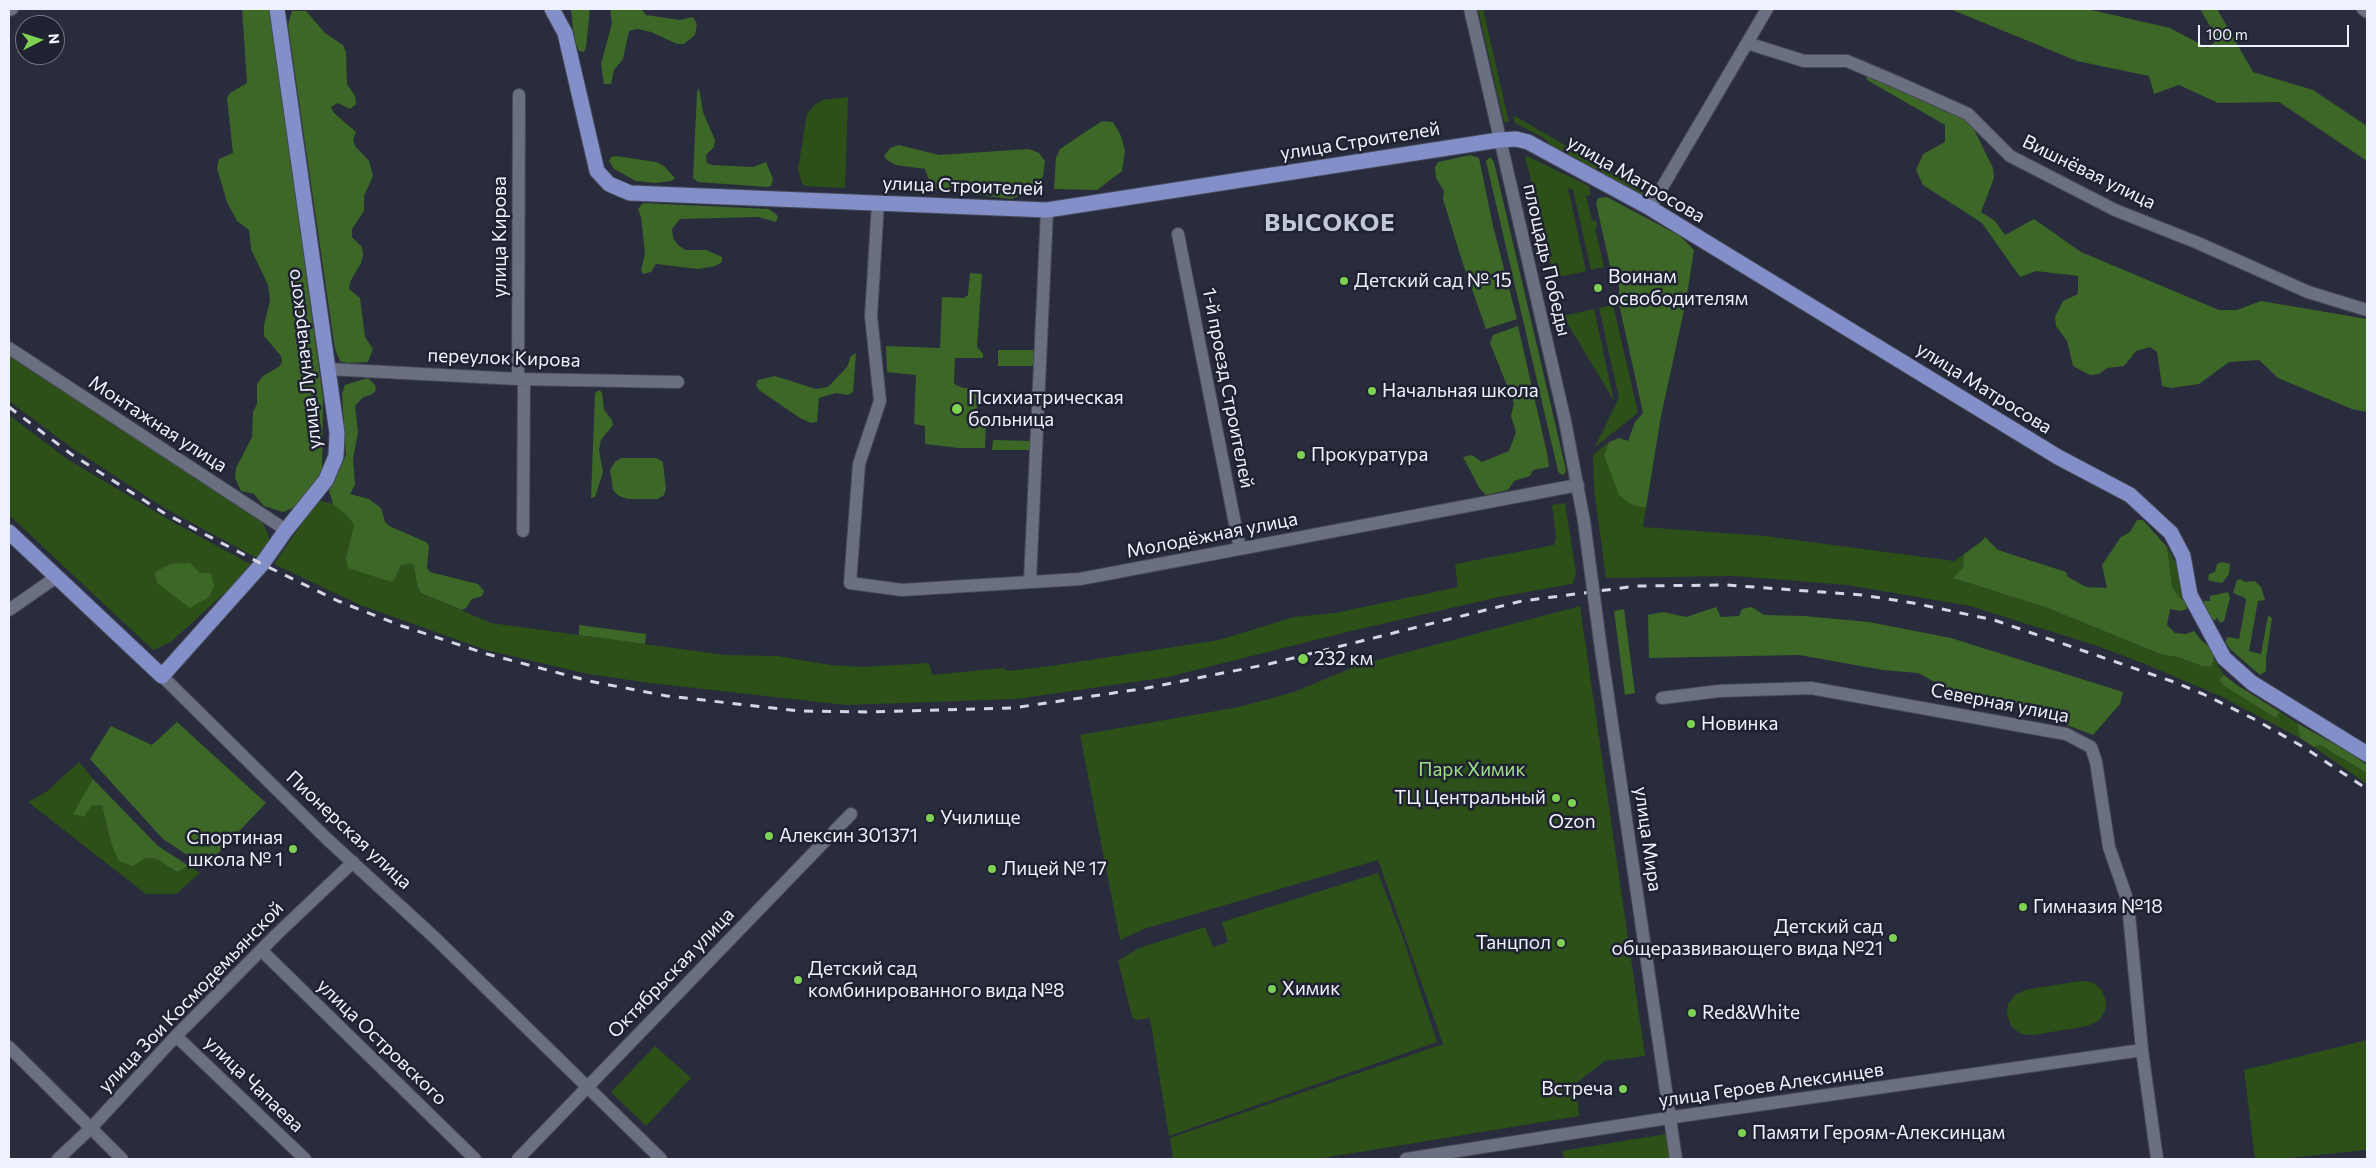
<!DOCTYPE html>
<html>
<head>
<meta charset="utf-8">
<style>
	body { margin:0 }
	#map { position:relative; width:2376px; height:1168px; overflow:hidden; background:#282c3c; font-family:Commissioner,sans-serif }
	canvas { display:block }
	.frame { position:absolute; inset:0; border:10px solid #eff2fd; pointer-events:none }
	.north { position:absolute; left:15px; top:15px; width:50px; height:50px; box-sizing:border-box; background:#1f2231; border:1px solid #727583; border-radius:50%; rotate:85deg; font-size:14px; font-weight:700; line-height:20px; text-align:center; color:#eff2fd }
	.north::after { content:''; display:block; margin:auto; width:18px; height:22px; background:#7ed153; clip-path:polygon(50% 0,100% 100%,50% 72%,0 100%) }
	.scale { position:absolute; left:2198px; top:25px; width:151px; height:22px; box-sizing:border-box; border:2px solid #eff2fd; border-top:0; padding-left:6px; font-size:15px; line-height:18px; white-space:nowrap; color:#eff2fd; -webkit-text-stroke:4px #1f2231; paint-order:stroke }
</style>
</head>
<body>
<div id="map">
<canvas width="2376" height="1168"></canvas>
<div class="frame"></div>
<div class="north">N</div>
<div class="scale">100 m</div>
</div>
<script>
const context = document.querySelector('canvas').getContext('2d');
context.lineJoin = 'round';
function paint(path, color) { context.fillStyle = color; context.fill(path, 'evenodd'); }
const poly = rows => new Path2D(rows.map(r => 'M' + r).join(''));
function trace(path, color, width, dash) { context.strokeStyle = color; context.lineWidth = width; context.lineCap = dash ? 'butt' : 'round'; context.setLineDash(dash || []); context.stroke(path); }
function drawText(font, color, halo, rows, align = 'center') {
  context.font = font + ' Commissioner,sans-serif'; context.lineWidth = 5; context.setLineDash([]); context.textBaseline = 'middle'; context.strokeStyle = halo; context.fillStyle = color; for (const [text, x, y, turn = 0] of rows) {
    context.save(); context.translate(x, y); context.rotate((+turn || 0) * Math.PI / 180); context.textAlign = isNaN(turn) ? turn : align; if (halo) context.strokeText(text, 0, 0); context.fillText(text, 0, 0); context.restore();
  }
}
const green = poly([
	[1478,9,1483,9,1509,122,1504,122],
	[848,97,845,188,806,186,802,184,798,169,807,114,814,105,823,100],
	[1515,116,1647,193,1641,195,1551,145,1544,138,1515,123,1513,117],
	[1525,155,1589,186,1591,195,1586,196,1592,220,1596,221,1597,226,1595,228,1604,267,1591,270,1573,190,1568,188,1586,271,1554,278],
	[1613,305,1638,413,1595,447,1619,398,1599,308],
	[1594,309,1614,401,1563,316],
	[9,355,262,521,270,540,259,559,166,509,72,448,9,401],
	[9,415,67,459,171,521,254,566,171,642,153,650,9,515],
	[1609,442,1604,455,1609,467,1632,505,1646,508,1643,527,1765,536,1954,561,1964,554,1963,567,1953,578,2045,607,2163,655,2178,657,2202,666,2212,666,2214,658,2224,675,2220,681,2276,718,2280,712,2297,723,2300,738,2220,696,2145,664,2097,646,1970,606,1847,585,1735,576,1606,578,1594,489,1593,455],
	[318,500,333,504,348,517,354,525,346,558,395,579,401,565,405,562,411,563,414,565,417,585,421,593,491,623,725,655,777,656,830,665,863,667,929,663,932,675,1003,668,1008,671,1051,666,1219,640,1294,617,1335,613,1458,587,1455,564,1554,545,1556,536,1552,505,1565,503,1576,574,1572,584,1499,597,1351,631,1168,677,1016,699,846,705,650,683,588,674,486,650,360,605,274,564],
	[2167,547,2177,565,2186,603,2178,596,2172,586],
	[1580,606,1645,1056,1605,1061,1576,1083,1579,1116,1317,1159,1173,1159,1170,1138,1443,1044,1378,860,1144,929,1120,940,1080,735,1239,707,1294,692,1359,665],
	[2320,745,2367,773,2367,784,2314,747],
	[79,762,93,779,84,795,91,806,102,805,111,843,145,858,158,859,177,872,189,866,200,873,176,894,146,894,28,802,46,792],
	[1378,873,1403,938,1437,1042,1169,1136,1150,1018,1137,1020,1132,1017,1118,961,1139,948,1205,927,1213,947,1228,942,1222,922],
	[2080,981,2092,982,2101,989,2106,1000,2105,1012,2098,1021,2087,1026,2033,1035,2021,1034,2012,1027,2007,1016,2008,1004,2015,995,2025,990],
	[2367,1040,2367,1150,2279,1159,2255,1159,2244,1070],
	[655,1046,691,1078,646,1126,611,1092],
	[1666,1134,1670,1159,1564,1159,1562,1151]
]);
const forest = poly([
	[242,9,270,9,323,398,322,473,307,494,293,508,283,512,264,506,254,494,241,491,235,478,236,468,252,437,253,412,257,404,257,384,263,376,280,366,282,361,281,356,264,336,264,326,270,300,268,285,251,249,249,230,237,221,227,202,217,168,219,159,233,153,227,98,230,93,247,83],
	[571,9,590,9,586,47,584,52,579,51,574,39],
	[610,9,641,9,646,15,680,20,693,17,697,24,695,35,684,44,677,44,651,32,637,29,629,31,623,59,614,70,611,84,604,84,601,64,612,23],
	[1950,9,2087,9,2170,28,2208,48,2215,42,2210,26,2200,9,2217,9,2253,72,2313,90,2367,126,2367,161,2279,102,2218,103,2179,85,2154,94,2149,76,2077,61],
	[292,11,306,11,325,33,343,45,346,52,347,84,355,96,356,104,350,109,338,103,331,107,334,113,356,132,353,139,355,146,369,161,373,176,364,196,364,211,352,229,352,237,362,247,363,255,361,263,350,282,349,289,360,298,365,337,373,349,368,362,347,363,340,361,335,349,288,25],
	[1865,72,1969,119,1993,168,1994,178,1981,212,1995,221,2005,235,2034,219,2081,252,2219,310,2237,310,2261,301,2367,319,2367,412,2352,409,2278,378,2259,360,2229,362,2199,384,2171,388,2162,386,2157,352,2150,347,2136,351,2124,366,2107,368,2099,374,2090,375,2073,366,2067,341,2056,326,2055,317,2063,301,2078,294,2078,276,2036,271,2020,277,1982,223,1923,185,1916,170,1923,154,1945,142,1945,125,1867,80],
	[699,88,703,112,715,140,714,147,706,155,707,163,713,165,753,167,766,162,773,179,771,186,767,187,698,182,693,178,697,92],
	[1102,121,1113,122,1121,136,1125,151,1122,171,1097,190,1054,189,1056,158,1060,149],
	[899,145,939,155,1029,149,1039,153,1045,161,1043,176,1037,187,1012,199,938,190,930,183,925,169,896,165,887,160,884,156,890,148],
	[1470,155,1479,158,1493,226,1517,319,1486,329,1462,261,1443,199,1444,191,1436,178,1435,167,1438,162],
	[616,156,656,162,664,166,675,178,671,181,656,183,636,181,614,169,609,161,611,157],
	[1490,157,1494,162,1566,470,1564,475,1560,474,1558,471,1486,161],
	[1607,197,1680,236,1694,250,1686,301,1661,416,1646,508,1632,505,1619,495,1604,455,1609,442,1619,438,1628,441,1635,422,1643,413,1619,304,1619,284,1610,266,1596,203,1598,198],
	[643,203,768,209,776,214,778,217,776,222,758,217,680,219,672,229,673,238,678,245,685,250,706,250,722,257,722,262,715,266,698,269,656,264,651,272,643,274,641,270,645,254,641,217,638,209],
	[970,273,982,274,977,347,983,354,983,358,955,358,954,384,963,388,978,388,977,419,986,419,985,448,959,448,925,444,925,426,914,424,916,375,887,372,886,346,940,348,942,297,964,298,968,295],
	[1518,326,1547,453,1549,467,1533,470,1530,476,1514,481,1508,490,1486,495,1480,489,1463,457,1472,455,1482,462,1509,451,1516,432,1511,416,1514,403,1490,343,1493,335],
	[998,350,1034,350,1034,366,998,366],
	[856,353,853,392,848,395,836,393,819,398,817,422,811,423,800,418,759,390,756,385,758,380,775,376,816,389,828,387,847,367,851,356],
	[368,378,375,385,376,390,372,394,362,398,355,406,358,432,353,459,355,485,350,494,369,499,381,508,385,522,389,526,426,542,429,546,427,568,430,572,478,584,484,591,482,596,472,599,466,608,462,610,421,593,417,585,414,565,410,563,401,565,395,579,391,582,348,568,346,558,354,525,348,517,333,504,329,490,346,455,342,394,345,385],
	[599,390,602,392,604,410,612,420,613,425,601,440,599,450,603,472,595,497,591,498,595,393],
	[993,440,1031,441,1031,450,992,450],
	[621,458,656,458,663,462,666,489,664,495,658,499,628,499,619,496,613,490,610,470,615,462],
	[2137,520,2143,520,2167,547,2172,586,2178,596,2186,603,2187,609,2181,611,2170,609,2167,625,2175,633,2186,634,2194,631,2202,641,2211,648,2214,658,2212,666,2202,666,2178,657,2163,655,2045,607,1953,578,1963,567,1964,554,1982,541,1985,537,1998,550,2066,572,2068,577,2086,587,2107,588,2102,565,2121,537,2130,532],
	[2222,562,2230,564,2229,574,2222,583,2210,581,2208,579,2209,574,2215,572,2217,564],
	[190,563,200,573,211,573,214,586,209,597,190,608,157,583,155,572,171,564],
	[2240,579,2245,582,2255,581,2261,587,2265,600,2258,601,2249,651,2261,654,2268,615,2272,618,2266,659,2266,671,2260,675,2231,650,2225,642,2228,637,2239,639,2246,601,2245,598,2233,593,2237,580],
	[2228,592,2230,598,2224,621,2220,623,2217,618,2213,622,2209,622,2203,606,2204,601,2210,601,2210,596],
	[1716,607,1721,617,1739,616,1742,609,1752,607,1764,615,1804,616,1869,622,1951,638,2123,692,2120,704,2093,735,2038,714,2012,701,1944,687,1918,673,1883,670,1799,655,1649,658,1648,615,1663,612,1686,617],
	[1624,609,1635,693,1625,695,1614,611],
	[579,625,646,634,645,644,579,635],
	[2224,675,2237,685,2280,712,2276,718,2226,687,2219,680],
	[177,722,266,803,205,867,163,839,90,759,111,726,152,745],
	[2297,723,2347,751,2367,765,2367,773,2320,745,2314,747,2300,738],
	[93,779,158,846,189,866,177,872,157,859,145,858,133,866,119,861,111,843,102,805,91,806,84,817,73,814]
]);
const minor = poly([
	[1470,9,1565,421,1584,521],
	[2363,9,2367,12],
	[9,10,12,9],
	[1747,43,1804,61,1847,61,1899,83,1968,114,2010,156,2115,210,2198,243,2308,292,2367,310],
	[878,203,871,316,880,401,859,464,850,583,902,590,1080,579,1578,485],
	[1650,208,1767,9],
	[1178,234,1240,549],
	[9,348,286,530],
	[328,369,518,379,678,382],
	[518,379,519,95],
	[523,531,524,379],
	[1030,581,1047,210],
	[9,610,55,578],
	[1600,642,1676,1159],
	[162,676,327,839,434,937,661,1159],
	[1662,698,1719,691,1811,688,2066,734,2091,747,2096,762,2109,847,2126,896,2129,914,2142,1050,2157,1159],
	[262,951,475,1159],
	[176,1036,305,1159],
	[9,1047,122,1159],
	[58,1159,91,1128,176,1036,277,934,353,862],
	[518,1159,851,814],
	[1406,1159,1681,1116,2142,1050]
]);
const major = poly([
	[552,9,565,33,597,171,609,184,630,193,1047,210,1499,140,1516,139,1528,142,1650,208,2058,457,2130,495,2171,533,2183,556,2190,595,2224,658,2252,683,2367,754],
	[9,532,162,676,262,564,286,530,326,480,336,456,337,433,277,9]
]);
const rail = poly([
	[9,407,71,454,164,513,262,564,338,601,402,626,487,654,589,681,667,696,800,711,868,712,1013,708,1147,688,1269,664,1522,601,1637,586,1726,585,1862,595,1913,603,1994,620,2174,682,2203,694,2254,719,2305,748,2367,789]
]);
const minorBridge = poly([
	[1584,521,1600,642]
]);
const markers = [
	[1344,281,5,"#7ed153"],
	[1598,288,5,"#7ed153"],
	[1372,391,5,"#7ed153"],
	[957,409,6,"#7ed153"],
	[1301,455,5,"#7ed153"],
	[1303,659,6,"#7ed153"],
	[1691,724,5,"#7ed153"],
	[1556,798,5,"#7ed153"],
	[1572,803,5,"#7ed153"],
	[930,818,5,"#7ed153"],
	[769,836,5,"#7ed153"],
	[293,849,5,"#7ed153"],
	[992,869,5,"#7ed153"],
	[2023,907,5,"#7ed153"],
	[1893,938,5,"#7ed153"],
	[1561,943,5,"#7ed153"],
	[798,980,5,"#7ed153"],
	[1272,989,5,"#7ed153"],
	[1692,1013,5,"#7ed153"],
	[1623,1089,5,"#7ed153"],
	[1742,1133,5,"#7ed153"]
];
const streetNames = [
	["улица Строителей",1360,141,-9],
	["Вишнёвая улица",2089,172,26],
	["улица Матросова",1636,179,30],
	["улица Строителей",963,186,2],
	["улица Кирова",500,237,-90],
	["площадь Победы",1547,260,77],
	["переулок Кирова",504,358,2],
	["улица Луначарского",304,359,-97],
	["1-й проезд Строителей",1228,388,79],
	["улица Матросова",1984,388,32],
	["Монтажная улица",158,424,33],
	["Молодёжная улица",1212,535,-11],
	["Северная улица",2000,703,11],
	["Пионерская улица",349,830,43],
	["улица Мира",1648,839,82],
	["Октябрьская улица",671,973,-46],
	["улица Зои Космодемьянской",191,997,-46],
	["улица Островского",382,1042,44],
	["улица Чапаева",254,1084,44],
	["улица Героев Алексинцев",1771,1085,-8]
];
const poiNames = [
	["Воинам",1608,277],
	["освободителям",1608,299],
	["Детский сад № 15",1354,281],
	["Начальная школа",1382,391],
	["Психиатрическая",968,398],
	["больница",968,420],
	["Прокуратура",1311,455],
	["232 км",1314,659],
	["Новинка",1701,724],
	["ТЦ Центральный",1546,798,"right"],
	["Училище",940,818],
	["Ozon",1572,822,"center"],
	["Алексин 301371",779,836],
	["Спортиная",283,838,"right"],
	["школа № 1",283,860,"right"],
	["Лицей № 17",1002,869],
	["Гимназия №18",2033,907],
	["Детский сад",1883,927,"right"],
	["общеразвивающего вида №21",1883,949,"right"],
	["Танцпол",1551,943,"right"],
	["Детский сад",808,969],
	["комбинированного вида №8",808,991],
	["Химик",1282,989],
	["Red&White",1702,1013],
	["Встреча",1613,1089,"right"],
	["Памяти Героям-Алексинцам",1752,1133]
];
const parkNames = [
	["Парк Химик",1472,770]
];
const districtNames = [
	["ВЫСОКОЕ",1330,223]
];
paint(green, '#2c5018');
paint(forest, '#3c6726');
trace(minor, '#464957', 14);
trace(major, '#464957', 17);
trace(minor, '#6a6f81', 12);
trace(major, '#828fc8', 15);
trace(rail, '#d4d7e3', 3, [9, 9]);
trace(minorBridge, '#464957', 14, []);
trace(minorBridge, '#6a6f81', 12);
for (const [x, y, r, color] of markers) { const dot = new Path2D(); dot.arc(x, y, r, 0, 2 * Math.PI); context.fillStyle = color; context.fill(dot); trace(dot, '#1f2231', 2); }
drawText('19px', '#eff2fd', '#1f2231', streetNames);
drawText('19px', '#eff2fd', '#1f2231', poiNames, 'left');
drawText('19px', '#a1df84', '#1f2231', parkNames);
context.letterSpacing = '1px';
drawText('bold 24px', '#c1c6db', '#1f2231', districtNames);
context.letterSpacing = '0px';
</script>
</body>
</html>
